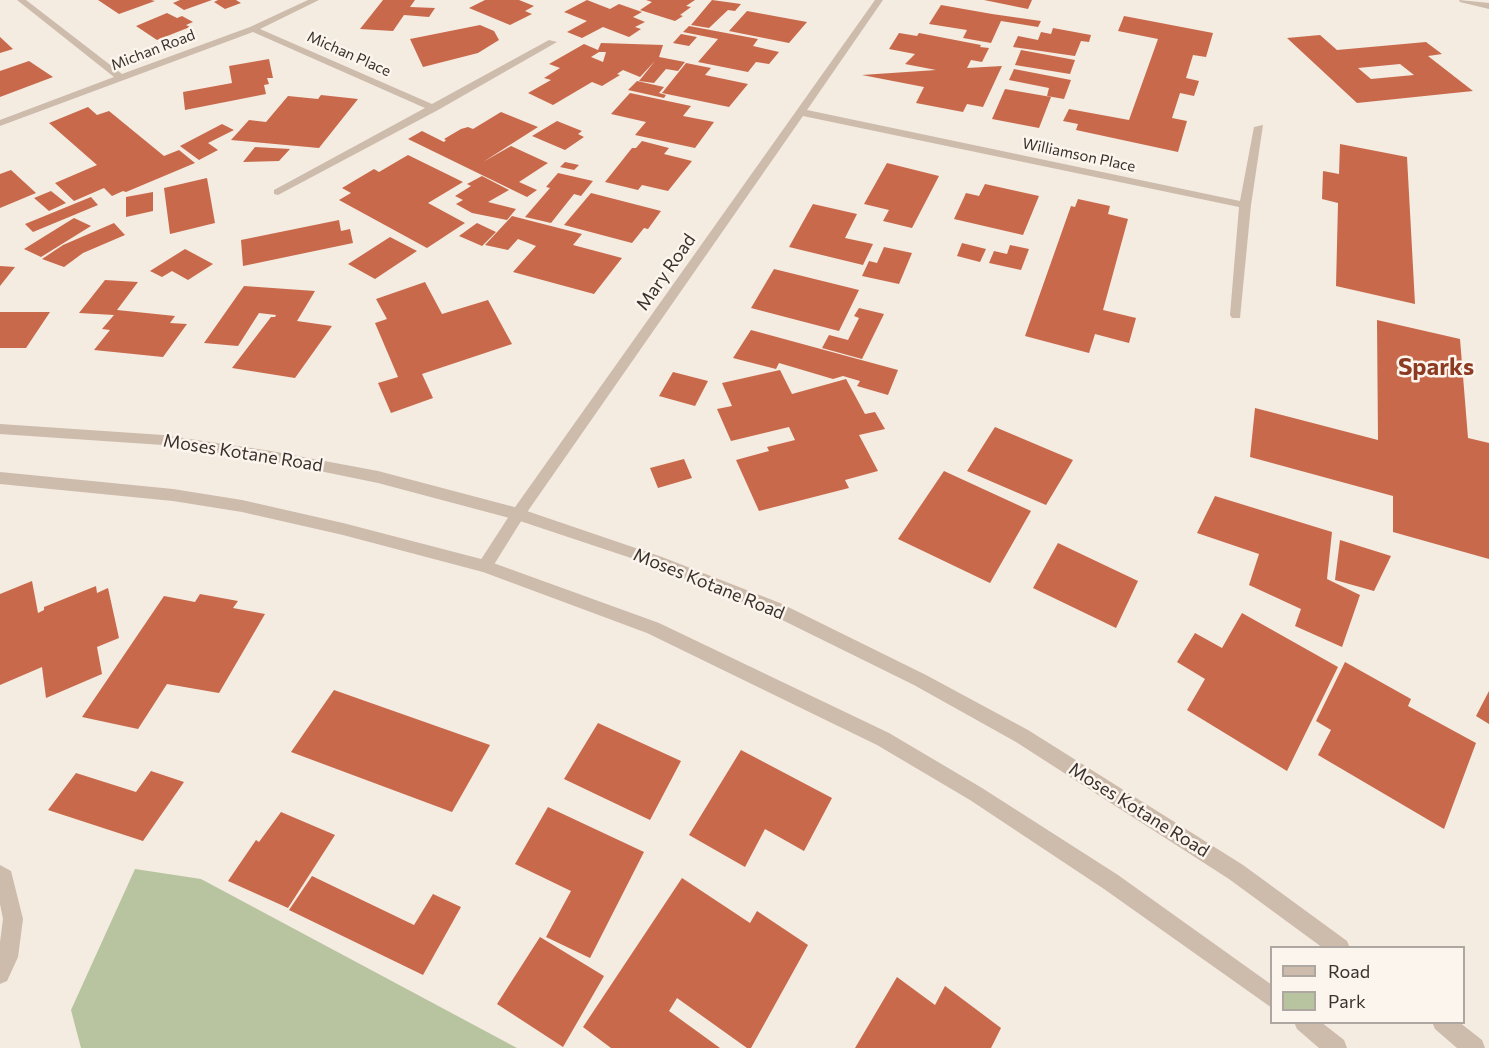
<!DOCTYPE html>
<html>
<head>
<meta charset="utf-8">
<style>
	body { margin:0 }
	#map { position:relative; width:1489px; height:1048px; overflow:hidden; background:#f4ebe1; font-family:Commissioner,sans-serif }
	canvas { display:block }
	.legend { position:absolute; left:1270px; top:946px; width:195px; height:78px; box-sizing:border-box; background:#fbf5ee; border:2px solid #aea6a0; margin:0; padding:8px 10px; list-style:none; font-size:18px; color:#3b302b }
	.legend li { display:flex; align-items:center; gap:12px; height:30px }
	.legend b { width:30px; border:2px solid #aea6a0 }
</style>
</head>
<body>
<div id="map">
<canvas width="1489" height="1048"></canvas>
<ul class="legend">
<li><b style="height:8px;background:#cdbbac"></b>Road</li>
<li><b style="height:16px;background:#b8c4a0"></b>Park</li>
</ul>
</div>
<script>
const context = document.querySelector('canvas').getContext('2d');
context.lineJoin = 'round';
function paint(path, color) { context.fillStyle = color; context.fill(path, 'evenodd'); }
const poly = rows => new Path2D(rows.map(r => 'M' + r).join(''));
function drawText(font, color, halo, rows, align = 'center') {
  context.font = font + ' Commissioner,sans-serif'; context.lineWidth = 5; context.setLineDash([]); context.textBaseline = 'middle'; context.strokeStyle = halo; context.fillStyle = color; for (const [text, x, y, turn = 0] of rows) {
    context.save(); context.translate(x, y); context.rotate((+turn || 0) * Math.PI / 180); context.textAlign = isNaN(turn) ? turn : align; if (halo) context.strokeText(text, 0, 0); context.fillText(text, 0, 0); context.restore();
  }
}
const green = poly([
	[135,869,201,879,517,1048,81,1048,71,1010]
]);
const building = poly([
	[98,0,151,0,155,1,119,14],
	[180,0,212,0,184,10,173,3],
	[218,0,236,0,241,3,225,9,214,2],
	[383,0,415,0,410,7,435,8,429,17,404,15,393,31,360,29],
	[485,0,519,0,534,6,525,11,532,14,510,25,469,8],
	[587,0,610,9,619,4,642,12,633,17,645,22,635,27,641,29,629,37,603,27,582,38,567,32,587,21,564,12],
	[646,0,695,0,686,6,691,7,680,15,683,16,675,21,640,10,652,2],
	[712,0,741,4,735,11,728,10,709,28,691,25],
	[984,0,1032,0,1028,9],
	[941,5,992,14,1041,21,1038,27,1001,21,991,43,963,38,967,30,929,24],
	[747,11,807,22,789,43,729,31],
	[167,13,177,18,182,16,193,22,186,25,190,27,157,40,136,26],
	[1124,16,1213,33,1206,57,1193,55,1186,78,1199,81,1194,96,1180,93,1172,118,1187,121,1178,152,1076,130,1078,124,1063,121,1069,109,1129,120,1158,39,1118,31],
	[480,25,494,31,499,40,478,53,423,67,410,39],
	[689,26,758,39,753,46,779,52,769,64,756,62,748,72,698,62,718,39,683,32],
	[1053,28,1091,35,1089,42,1081,41,1075,56,1013,47,1018,36,1038,40,1041,32,1051,34],
	[899,33,917,36,919,33,981,45,980,47,989,48,982,62,971,60,967,68,1002,66,983,107,967,104,963,112,916,103,924,87,862,75,936,70,905,64,915,54,889,49],
	[681,34,697,37,689,46,673,43],
	[1320,35,1337,50,1426,42,1442,54,1428,56,1473,91,1357,103,1287,38],
	[1400,64,1414,75,1371,79,1358,68],
	[0,37,13,49,0,53],
	[601,43,663,45,659,57,685,62,678,71,666,69,654,83,639,81,655,61,640,77,623,70,617,74,620,75,602,86,592,82,553,105,528,93,551,80,544,78,560,68,549,64,584,44,598,50],
	[599,52,606,52,603,62,591,57],
	[1021,50,1075,60,1070,74,1015,65],
	[269,59,273,78,267,78,269,84,264,85,266,94,185,110,183,92,232,83,229,66],
	[29,61,53,77,0,97,0,71],
	[686,63,711,68,705,75,748,84,729,107,662,93],
	[1014,69,1071,80,1064,99,1047,96,1049,88,1009,80],
	[637,81,664,87,659,93,666,95,664,98,628,90],
	[1005,89,1051,97,1039,128,992,119],
	[630,93,691,106,683,116,714,122,695,148,635,135,646,122,611,114],
	[321,95,358,99,319,148,231,140,249,120,266,122,288,96,318,99],
	[88,107,97,115,109,111,164,156,179,150,195,163,126,192,123,191,112,196,104,188,74,201,55,183,97,165,49,123],
	[501,112,538,127,483,162,511,146,548,163,519,182,537,190,527,197,408,139,422,131,444,142,446,140,444,139,461,129,468,127,473,129],
	[557,121,582,131,578,134,584,137,565,150,532,136],
	[222,124,234,130,208,143,218,150,199,160,180,146],
	[642,141,669,148,664,154,692,161,668,191,642,185,638,190,605,182,632,148,636,148],
	[1340,144,1407,157,1415,304,1336,286,1338,203,1322,199,1323,171,1339,174],
	[255,147,290,149,279,161,243,162],
	[408,155,463,182,428,203,465,223,427,248,339,200,351,193,342,188,374,169,379,172],
	[565,162,579,165,574,170,560,167],
	[887,163,939,176,912,228,883,221,889,210,864,204],
	[11,170,36,193,0,208,0,174],
	[558,173,593,181,581,196,574,194,551,223,525,217,550,188,546,187],
	[482,176,509,190,488,202,516,209,507,220,472,213,456,204,463,200,455,196,471,186,467,184],
	[207,178,215,223,170,234,164,188],
	[985,184,1039,196,1023,235,954,219,966,193,979,196],
	[51,191,66,203,49,211,34,198],
	[153,192,153,211,126,217,126,197],
	[591,193,661,211,648,229,644,228,632,243,564,225],
	[91,197,98,205,33,232,25,224],
	[1078,199,1110,206,1108,214,1128,219,1103,310,1136,318,1129,343,1095,334,1089,353,1025,336,1071,206,1075,207],
	[813,204,857,214,845,238,873,244,863,265,789,247],
	[512,216,582,234,573,245,622,258,594,294,513,272,536,246,518,239,508,250,485,245],
	[74,218,91,226,41,257,24,249],
	[339,220,341,231,350,229,353,243,243,266,241,240],
	[114,223,125,235,83,253,64,267,42,259,63,245],
	[477,223,496,232,482,246,459,236],
	[390,237,417,251,375,279,348,264],
	[962,243,986,249,980,262,957,256],
	[1010,245,1029,249,1021,270,989,263,994,251,1007,254],
	[884,247,912,253,899,284,862,276,869,261,877,263],
	[185,249,213,264,188,280,172,271,162,277,150,271],
	[0,266,15,267,0,286],
	[774,269,859,290,839,331,751,308],
	[105,280,138,282,117,310,175,316,170,323,187,324,163,357,94,350,110,330,102,329,114,315,79,313],
	[425,282,442,314,488,300,512,344,422,374,433,398,391,413,378,383,398,377,375,323,387,319,376,299],
	[244,286,315,291,297,321,332,326,295,378,232,368,271,317,275,317,276,315,259,313,238,346,204,343],
	[859,308,884,314,862,359,822,348,829,335,848,340,859,318,854,316],
	[0,312,50,312,26,348,0,348],
	[1377,320,1460,339,1468,438,1489,443,1489,559,1393,532,1393,496,1250,457,1255,408,1378,440],
	[751,330,898,370,888,395,857,386,860,381,843,376,833,379,779,363,776,369,733,358],
	[780,370,792,394,846,379,865,414,875,412,885,429,859,435,878,471,845,480,849,488,759,511,736,460,769,451,767,447,795,440,789,427,731,441,717,409,732,406,722,383],
	[673,372,708,381,695,406,659,396],
	[995,427,1073,460,1046,505,967,471],
	[684,459,692,478,658,488,650,468],
	[944,471,1031,511,990,583,898,539],
	[1215,496,1332,532,1327,579,1360,595,1342,647,1295,626,1301,609,1249,585,1259,554,1197,533],
	[1340,540,1391,556,1374,591,1335,580],
	[1058,543,1138,581,1116,628,1033,588],
	[32,581,38,613,44,610,44,607,96,586,97,593,108,588,119,638,97,647,102,674,46,698,42,667,0,685,0,594],
	[200,594,238,601,233,608,265,614,219,693,167,684,138,729,82,717,164,596,195,602],
	[1242,613,1338,667,1287,771,1187,710,1205,679,1177,662,1195,633,1222,648],
	[1345,662,1411,699,1408,706,1476,743,1444,829,1318,755,1331,730,1316,721],
	[334,690,490,745,452,812,291,752],
	[1489,691,1489,724,1476,716],
	[598,723,681,761,650,820,564,779],
	[741,750,832,798,804,851,765,829,745,867,689,835],
	[151,771,184,782,143,841,48,810,76,773,136,792],
	[548,807,644,852,590,958,546,937,571,891,515,864],
	[281,812,335,835,288,908,228,881,256,840,259,842],
	[312,876,414,925,433,894,461,907,423,975,289,910],
	[682,878,750,923,757,911,808,945,751,1048,747,1048,677,998,669,1011,720,1048,611,1048,583,1027],
	[540,937,604,976,563,1047,497,1004],
	[897,977,935,1005,945,986,1001,1028,991,1048,855,1048]
]);
const service = poly([
	[0,865,11,871,23,919,18,957,7,981,0,984,0,942,3,919,0,904,0,865]
]);
const minor = poly([
	[17,0,26,0,122,74,250,27,308,0,319,0,260,29,432,104,549,40,557,42,438,110,278,195,274,194,274,190,425,108,253,32,0,126,0,120,114,77,17,0],
	[875,0,883,0,807,110,1240,201,1254,127,1263,125,1251,205,1240,318,1232,318,1230,315,1239,207,803,116,523,518,490,571,485,572,480,571,477,566,480,561,513,510,875,0],
	[1459,0,1489,3,1489,9,1460,2,1459,0]
]);
const tertiary = poly([
	[0,424,163,435,271,451,378,471,518,508,662,557,780,603,926,675,1028,730,1243,865,1347,941,1350,948,1323,948,1229,879,1016,742,914,685,768,613,652,565,517,520,378,483,271,461,163,445,0,434,0,424],
	[0,472,173,489,242,500,343,523,485,560,659,623,889,733,982,788,1118,875,1272,985,1272,1008,1104,889,970,800,877,745,647,633,483,572,343,535,242,512,173,501,0,484,0,472],
	[1294,1022,1321,1022,1344,1040,1347,1048,1319,1048,1297,1029,1294,1022],
	[1432,1022,1459,1022,1482,1040,1485,1048,1457,1048,1435,1029,1432,1022]
]);
const farStreetnames = [
	["Michan Road",153,50,-21],
	["Michan Place",349,54,24],
	["Williamson Place",1079,155,12]
];
const streetNames = [
	["Mary Road",666,272,-55],
	["Moses Kotane Road",243,453,9],
	["Moses Kotane Road",709,584,22],
	["Moses Kotane Road",1139,810,32]
];
const districtNames = [
	["Sparks",1436,367]
];
paint(green, '#b8c4a0');
paint(building, '#c8694b');
paint(service, '#cdbbac');
paint(minor, '#cdbbac');
paint(tertiary, '#cdbbac');
drawText('15px', '#3b302b', '#fbf5ee', farStreetnames);
drawText('18px', '#3b302b', '#fbf5ee', streetNames);
drawText('bold 24px', '#8c3b22', '#fbf5ee', districtNames);
</script>
</body>
</html>
